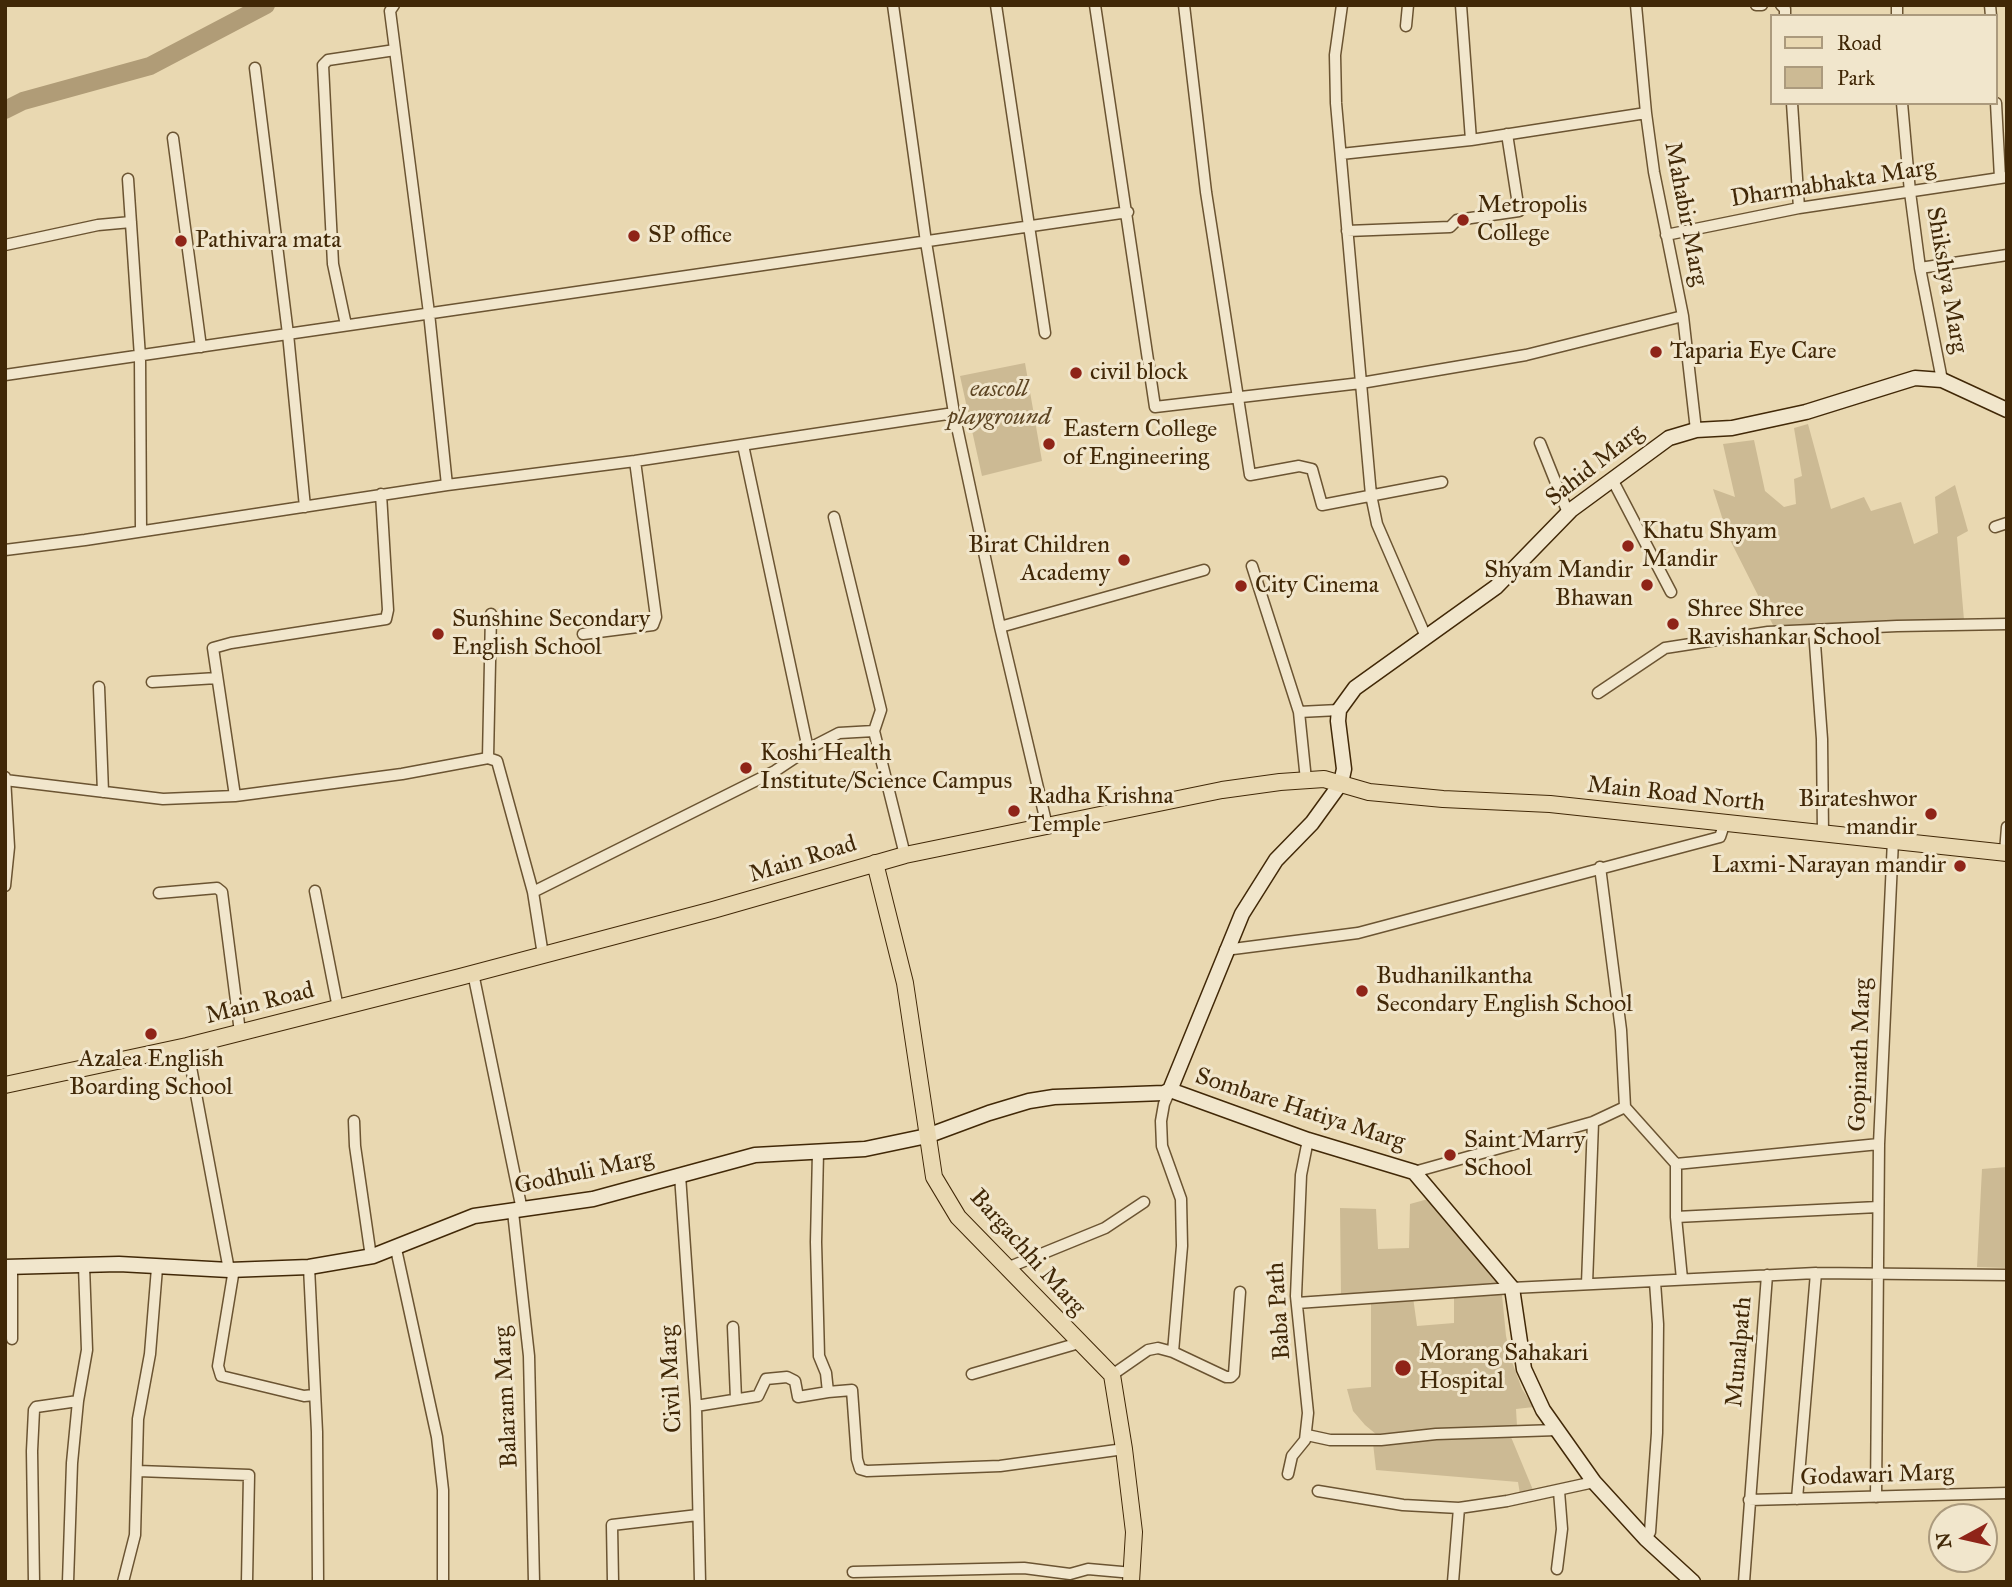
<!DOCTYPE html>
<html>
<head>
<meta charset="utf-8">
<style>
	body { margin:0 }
	#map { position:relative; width:2012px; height:1587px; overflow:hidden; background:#e9d8b1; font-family:"IM FELL Great Primer",serif }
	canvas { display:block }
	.frame { position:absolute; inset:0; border:7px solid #412807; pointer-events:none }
	.legend { position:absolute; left:1770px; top:14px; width:228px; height:91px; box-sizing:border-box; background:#f1e6cc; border:2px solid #ab9a7d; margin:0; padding:9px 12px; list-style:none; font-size:21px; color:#412807 }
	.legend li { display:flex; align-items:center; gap:14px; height:35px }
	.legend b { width:35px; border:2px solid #ab9a7d }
	.north { position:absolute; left:1928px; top:1503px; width:70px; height:70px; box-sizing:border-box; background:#f1e6cc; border:2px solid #ab9a7d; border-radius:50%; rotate:262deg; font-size:19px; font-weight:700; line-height:28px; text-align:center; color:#412807 }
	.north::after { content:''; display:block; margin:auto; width:24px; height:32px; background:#8f2418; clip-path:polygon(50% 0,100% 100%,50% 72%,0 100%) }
</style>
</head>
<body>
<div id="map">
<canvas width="2012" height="1587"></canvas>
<div class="frame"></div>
<ul class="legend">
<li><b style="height:9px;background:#e9d8b1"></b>Road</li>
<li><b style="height:19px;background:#ccba94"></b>Park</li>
</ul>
<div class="north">N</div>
</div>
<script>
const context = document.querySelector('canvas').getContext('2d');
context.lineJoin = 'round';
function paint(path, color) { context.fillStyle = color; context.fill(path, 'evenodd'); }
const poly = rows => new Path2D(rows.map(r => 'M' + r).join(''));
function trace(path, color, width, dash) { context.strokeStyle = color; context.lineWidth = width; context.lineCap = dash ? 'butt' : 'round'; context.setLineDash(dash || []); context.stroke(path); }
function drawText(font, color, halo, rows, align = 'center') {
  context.font = font + ' "IM FELL Great Primer",serif'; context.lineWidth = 6; context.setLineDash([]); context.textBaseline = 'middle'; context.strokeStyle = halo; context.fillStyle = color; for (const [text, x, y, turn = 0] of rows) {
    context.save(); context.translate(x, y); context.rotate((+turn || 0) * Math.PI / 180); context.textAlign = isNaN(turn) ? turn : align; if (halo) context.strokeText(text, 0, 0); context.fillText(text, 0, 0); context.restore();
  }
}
const green = poly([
	[1025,363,1042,461,982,476,960,376],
	[1808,424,1831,509,1864,497,1871,511,1901,502,1914,544,1938,533,1935,497,1955,485,1968,531,1957,537,1964,620,1774,627,1728,536,1713,489,1735,497,1723,444,1754,440,1765,491,1784,507,1796,504,1794,479,1802,476,1794,428],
	[2007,1167,2007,1268,1977,1267,1982,1169],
	[1428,1199,1499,1285,1341,1295,1340,1208,1376,1209,1378,1249,1409,1248,1410,1204],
	[1454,1295,1502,1295,1506,1336,1512,1362,1522,1389,1534,1407,1516,1409,1517,1426,1400,1435,1377,1435,1365,1425,1353,1411,1347,1389,1371,1387,1371,1299,1413,1297,1417,1326,1454,1323],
	[1511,1437,1533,1490,1520,1494,1518,1482,1376,1470,1373,1443,1439,1438]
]);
const river = poly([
	[5,110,23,101,150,66,266,5]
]);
const street = poly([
	[394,5,390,11,429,313,447,485],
	[893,5,926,242,954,413,1000,627,1047,826],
	[996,5,1045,333],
	[1095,5,1155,407,1361,383,1526,355,1683,316],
	[1184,5,1206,192,1250,475,1299,466,1312,469,1322,505,1442,482],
	[1342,5,1335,55,1336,103,1371,495,1377,524,1426,637],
	[1461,5,1471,140],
	[1636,5,1646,113,1654,172,1683,316,1696,430],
	[1756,5,1762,5],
	[1781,5,1785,9,1785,16],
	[1897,5,1897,16],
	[1990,5,1991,16],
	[1406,26,1408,5],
	[255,68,288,334,305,507],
	[1792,103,1799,208],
	[1902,103,1910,192,1920,268,1942,380],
	[1996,103,2000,178],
	[173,138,201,347],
	[1341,154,1471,140,1646,113],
	[128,179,140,357,141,531],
	[1347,231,1450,227,1457,220,1519,211,1507,134],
	[1666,235,1799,208,2007,177],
	[5,245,98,225,131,222],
	[1920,268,2007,255],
	[346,325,333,264,323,65,328,60,395,50],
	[5,375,1128,212],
	[1540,443,1568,513],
	[743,445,808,749],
	[1612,479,1671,592],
	[834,517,881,710,874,731,905,855],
	[1995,527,2007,523],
	[5,550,85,540,447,485,635,461,954,413],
	[1252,566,1299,712,1339,710],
	[1000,627,1204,570],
	[1814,630,1822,739,1823,834],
	[583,634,653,625,656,617,635,461],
	[152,682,217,678],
	[99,687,103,792],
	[1598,693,1665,648,1768,632,1897,626,2007,624],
	[1299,712,1306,780],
	[488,758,491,614],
	[5,777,9,847,5,886],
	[5,780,163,799,235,796,402,774,488,758,497,761,533,892,543,955],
	[235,796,213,648,231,643,386,619,388,610,381,494],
	[2005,852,2007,827],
	[315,891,338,1008],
	[533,892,775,771,808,749,839,733,874,731],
	[159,893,217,888,222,892,240,1032],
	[1225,950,1358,933,1720,837,1725,822],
	[473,973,522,1210],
	[187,1046,229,1270],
	[1170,1090,1164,1104,1161,1121,1162,1146,1181,1199,1182,1246,1173,1352],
	[1625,1107,1676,1164,1676,1217,1682,1279],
	[354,1121,355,1146,371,1257],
	[818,1152,816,1242,819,1356,826,1373,828,1392,852,1390,857,1459,860,1469,867,1471,1000,1466,1124,1449],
	[1676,1164,1879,1144],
	[1414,1172,1593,1122,1625,1107,1621,1030,1600,867],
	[680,1175,696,1406,700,1582],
	[513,1212,529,1356,534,1582],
	[1676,1217,1878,1207],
	[396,1249,437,1437,443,1490,443,1582],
	[12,1266,12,1339],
	[309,1267,317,1432,318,1582],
	[1007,1268,1105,1228,1144,1202],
	[234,1269,218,1366,221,1376,304,1396,314,1395],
	[1587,1284,1593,1122],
	[1297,1303,1512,1288,1816,1273,2007,1275],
	[733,1327,736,1399],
	[972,1374,1079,1343],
	[1112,1375,1148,1350,1158,1348,1173,1352,1226,1377,1231,1377,1234,1374,1240,1292],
	[696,1406,758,1396,766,1379,787,1377,795,1381,798,1397,828,1392],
	[1307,1435,1330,1440,1381,1440,1436,1434,1557,1430],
	[138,1471,249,1475,247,1582],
	[1288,1474,1292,1456,1305,1440,1308,1413,1296,1296,1301,1175,1308,1140],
	[1318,1491,1403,1505,1459,1508,1507,1501,1594,1482],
	[1876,1497,1879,1144,1893,840],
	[1797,1499,1816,1273],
	[1749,1500,2007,1493],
	[1646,1539,1650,1532,1657,1433,1658,1324,1655,1282],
	[1557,1569,1562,1529,1559,1491],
	[853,1572,1024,1568,1070,1574,1088,1569,1133,1573],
	[34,1582,32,1451,34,1410,36,1407,78,1401],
	[68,1582,72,1463,78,1401,87,1350,84,1266],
	[123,1582,135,1535,138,1419,150,1354,157,1268],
	[613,1582,612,1525,698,1515],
	[1453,1582,1459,1508],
	[1744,1582,1767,1275]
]);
const secondary = poly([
	[1170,1090,1242,914,1276,860,1312,823,1341,783,1344,769,1338,721,1339,710,1355,688,1496,587,1571,510,1669,438,1696,430,1732,428,1806,412,1915,378,1942,380,2007,410],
	[1170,1090,1308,1140,1414,1172,1512,1288,1524,1369,1543,1410,1594,1482,1646,1539,1693,1582],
	[5,1267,119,1264,229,1270,309,1267,373,1256,474,1216,593,1199,755,1155,865,1149,927,1136,989,1113,1029,1101,1054,1097,1164,1093,1170,1090]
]);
const primary = poly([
	[875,863,905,983,934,1177,958,1217,1112,1375,1124,1449,1134,1532,1131,1582],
	[5,1085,187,1046,460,977,713,910,905,855,1222,790,1280,782,1324,779,1369,792,1443,799,1550,804,2007,853]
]);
const markers = [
	[1463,220,7,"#8f2418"],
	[634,236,7,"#8f2418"],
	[181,241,7,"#8f2418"],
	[1656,352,7,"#8f2418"],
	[1076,373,7,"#8f2418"],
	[1049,444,7,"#8f2418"],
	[1628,546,7,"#8f2418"],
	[1124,560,7,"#8f2418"],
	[1647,585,7,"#8f2418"],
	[1241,586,7,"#8f2418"],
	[1673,624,7,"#8f2418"],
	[438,634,7,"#8f2418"],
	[746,768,7,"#8f2418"],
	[1014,811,7,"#8f2418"],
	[1931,814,7,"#8f2418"],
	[1960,866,7,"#8f2418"],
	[1362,991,7,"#8f2418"],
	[151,1034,7,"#8f2418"],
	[1450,1155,7,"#8f2418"],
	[1403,1368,9,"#8f2418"]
];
const streetNames = [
	["Dharmabhakta Marg",1833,184,-9],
	["Mahabir Marg",1685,214,79],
	["Shikshya Marg",1946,280,80],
	["Sahid Marg",1595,466,-38],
	["Main Road North",1676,795,6],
	["Main Road",803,860,-17],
	["Main Road",260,1004,-14],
	["Gopinath Marg",1861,1055,-88],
	["Sombare Hatiya Marg",1300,1110,18],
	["Godhuli Marg",584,1173,-12],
	["Bargachhi Marg",1027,1253,48],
	["Baba Path",1280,1311,-94],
	["Munalpath",1740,1352,-85],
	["Civil Marg",672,1379,-93],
	["Balaram Marg",507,1397,-93],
	["Godawari Marg",1877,1476,-2]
];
const poiNames = [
	["Metropolis",1477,206],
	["College",1477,234],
	["SP office",648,236],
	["Pathivara mata",195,241],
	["Taparia Eye Care",1670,352],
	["civil block",1090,373],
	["Eastern College",1063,430],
	["of Engineering",1063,458],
	["Khatu Shyam",1642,532],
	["Mandir",1642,560],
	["Birat Children",1110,546,"right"],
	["Academy",1110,574,"right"],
	["Shyam Mandir",1633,571,"right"],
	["Bhawan",1633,599,"right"],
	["City Cinema",1255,586],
	["Shree Shree",1687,610],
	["Ravishankar School",1687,638],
	["Sunshine Secondary",452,620],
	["English School",452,648],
	["Koshi Health",760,754],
	["Institute/Science Campus",760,782],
	["Radha Krishna",1028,797],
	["Temple",1028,825],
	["Birateshwor",1917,800,"right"],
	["mandir",1917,828,"right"],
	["Laxmi-Narayan mandir",1946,866,"right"],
	["Budhanilkantha",1376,977],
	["Secondary English School",1376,1005],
	["Azalea English",151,1060,"center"],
	["Boarding School",151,1088,"center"],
	["Saint Marry",1464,1141],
	["School",1464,1169],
	["Morang Sahakari",1419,1354],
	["Hospital",1419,1382]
];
const parkNames = [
	["eascoll",999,390],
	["playground",999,418]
];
paint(green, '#ccba94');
trace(river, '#b09c77', 18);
trace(street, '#6b5432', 13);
trace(secondary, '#412807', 17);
trace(primary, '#412807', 18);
trace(street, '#f1e6cc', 10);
trace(secondary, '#f1e6cc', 14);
trace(primary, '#e9d8b1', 16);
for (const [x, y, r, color] of markers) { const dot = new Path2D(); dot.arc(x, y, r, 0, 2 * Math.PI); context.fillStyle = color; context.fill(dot); trace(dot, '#f1e6cc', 2.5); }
drawText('24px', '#412807', '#f1e6cc', streetNames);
drawText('24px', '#412807', '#f1e6cc', poiNames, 'left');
drawText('italic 24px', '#5d4523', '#f1e6cc', parkNames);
</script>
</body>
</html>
